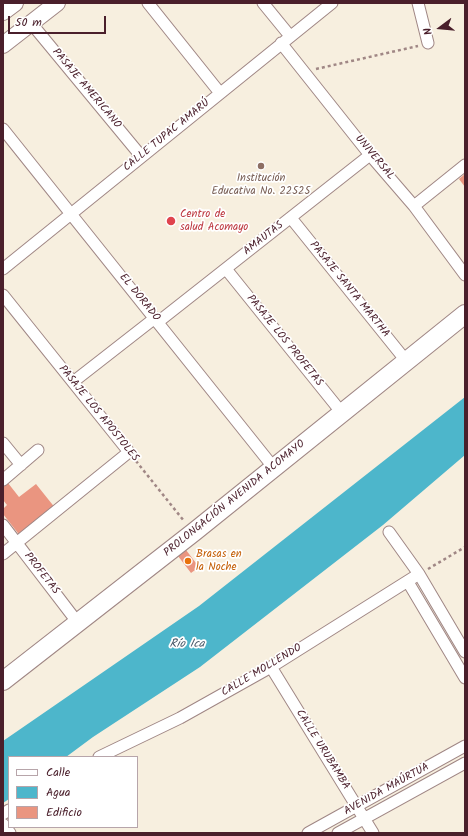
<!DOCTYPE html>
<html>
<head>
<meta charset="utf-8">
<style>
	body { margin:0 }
	#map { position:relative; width:468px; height:836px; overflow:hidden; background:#f7efdf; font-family:Kalam,sans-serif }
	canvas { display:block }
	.frame { position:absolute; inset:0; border:4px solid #4a1f2b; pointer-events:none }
	.legend { position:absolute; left:8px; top:756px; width:130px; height:72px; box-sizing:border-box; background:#fff; border:1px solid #b7a5aa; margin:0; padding:5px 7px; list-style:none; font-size:12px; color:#4a1f2b }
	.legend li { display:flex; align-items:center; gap:8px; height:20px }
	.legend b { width:20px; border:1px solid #b7a5aa }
	.north { position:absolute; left:420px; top:8px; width:40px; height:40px; -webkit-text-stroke:3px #fff; paint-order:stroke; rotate:254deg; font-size:11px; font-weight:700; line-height:16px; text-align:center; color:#4a1f2b }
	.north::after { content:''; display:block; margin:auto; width:14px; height:18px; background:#4a1f2b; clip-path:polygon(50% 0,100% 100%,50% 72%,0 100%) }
	.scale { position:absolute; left:8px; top:16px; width:98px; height:18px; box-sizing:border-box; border:2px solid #4a1f2b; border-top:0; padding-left:5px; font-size:12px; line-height:14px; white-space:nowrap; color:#4a1f2b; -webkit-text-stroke:3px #fff; paint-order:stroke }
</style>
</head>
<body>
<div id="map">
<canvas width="468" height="836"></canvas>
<div class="frame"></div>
<ul class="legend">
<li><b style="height:5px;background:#fff"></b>Calle</li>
<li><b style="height:11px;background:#4db6cb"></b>Agua</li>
<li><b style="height:11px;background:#ea9580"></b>Edificio</li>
</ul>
<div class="north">N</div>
<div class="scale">50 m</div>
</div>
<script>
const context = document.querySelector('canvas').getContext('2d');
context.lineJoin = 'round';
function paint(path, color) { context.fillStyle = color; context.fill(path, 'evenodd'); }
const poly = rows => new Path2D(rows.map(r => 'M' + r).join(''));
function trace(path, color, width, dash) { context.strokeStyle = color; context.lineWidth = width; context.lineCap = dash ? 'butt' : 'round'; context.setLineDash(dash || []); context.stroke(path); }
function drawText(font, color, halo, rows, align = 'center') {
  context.font = font + ' Kalam,sans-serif'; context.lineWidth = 3.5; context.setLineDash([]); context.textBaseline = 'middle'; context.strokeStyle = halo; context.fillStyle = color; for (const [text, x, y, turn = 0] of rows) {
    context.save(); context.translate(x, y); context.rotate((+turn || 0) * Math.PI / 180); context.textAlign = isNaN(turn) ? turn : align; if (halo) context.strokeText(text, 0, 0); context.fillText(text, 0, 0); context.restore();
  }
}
const water = poly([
	[465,397,465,455,383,525,200,667,93,737,66,757,9,757,9,799,3,803,3,741,199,606]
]);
const building = poly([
	[465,174,465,187,459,179],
	[8,483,19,497,36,484,56,509,21,537,3,514,3,509,7,505,3,500,3,487],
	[186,550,199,567,191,573,178,556]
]);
const path = poly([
	[316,69,418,46],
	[136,461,184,521],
	[428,569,465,547]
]);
const street = poly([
	[148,3,220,93],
	[263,3,290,36],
	[418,3,428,43],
	[31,23,141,156],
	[281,43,370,155,414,206,465,275],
	[3,129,274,468],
	[414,206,465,165],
	[291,218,407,362],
	[3,269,332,3],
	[226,269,342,413],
	[3,295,129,452,3,554],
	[158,322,370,155],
	[73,382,155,318],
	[3,443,21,465],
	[3,480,38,450],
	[3,525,78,623],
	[389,532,419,574,465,652],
	[408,582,465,678],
	[271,667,373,833],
	[99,757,180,718,271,667,419,574],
	[3,814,9,810],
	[3,824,10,833],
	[308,833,465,746],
	[338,833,465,763]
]);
const secondary = poly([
	[3,12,15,3],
	[3,45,57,3]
]);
const primary = poly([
	[3,681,194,532,465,314]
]);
const markers = [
	[261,166,4,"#8d6e63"],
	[171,221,5,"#e0444e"],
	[188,561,4,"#e8710a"]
];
const streetNames = [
	["PASAJE AMERICANO",86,89,50],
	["CALLE TUPAC AMARÚ",167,136,-39],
	["UNIVERSAL",374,158,50],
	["AMAUTAS",264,239,-38],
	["PASAJE SANTA MARTHA",349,290,51],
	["EL DORADO",139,298,51],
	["PASAJE LOS PROFETAS",284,341,51],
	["PASAJE LOS APOSTOLES",98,414,51],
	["PROLONGACIÓN AVENIDA ACOMAYO",235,499,-39],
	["PROFETAS",41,574,52],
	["CALLE MOLLENDO",262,671,-31],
	["CALLE URUBAMBA",322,750,58],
	["AVENIDA MAÚRTUA",387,790,-29]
];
const educationNames = [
	["Institución",261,179],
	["Educativa No. 22525",261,192]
];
const healthNames = [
	["Centro de",180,215],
	["salud Acomayo",180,228]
];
const foodNames = [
	["Brasas en",196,555],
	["la Noche",196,568]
];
const waterNames = [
	["Río Ica",187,645]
];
paint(water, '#4db6cb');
paint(building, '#ea9580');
trace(street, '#a08785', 13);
trace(secondary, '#a08785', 18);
trace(primary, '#a08785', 20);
trace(path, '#a08785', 2.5, [3, 3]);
trace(street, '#fff', 11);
trace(secondary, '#fff', 16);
trace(primary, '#fff', 18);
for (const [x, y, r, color] of markers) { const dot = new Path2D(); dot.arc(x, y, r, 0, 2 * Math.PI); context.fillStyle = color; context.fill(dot); trace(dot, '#fff', 1.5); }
drawText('11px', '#4a1f2b', '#fff', streetNames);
drawText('11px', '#785e54', '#fff', educationNames);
drawText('11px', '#be3a42', '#fff', healthNames, 'left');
drawText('11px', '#c56008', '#fff', foodNames, 'left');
drawText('italic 12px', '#4b5b6b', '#fff', waterNames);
</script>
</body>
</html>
